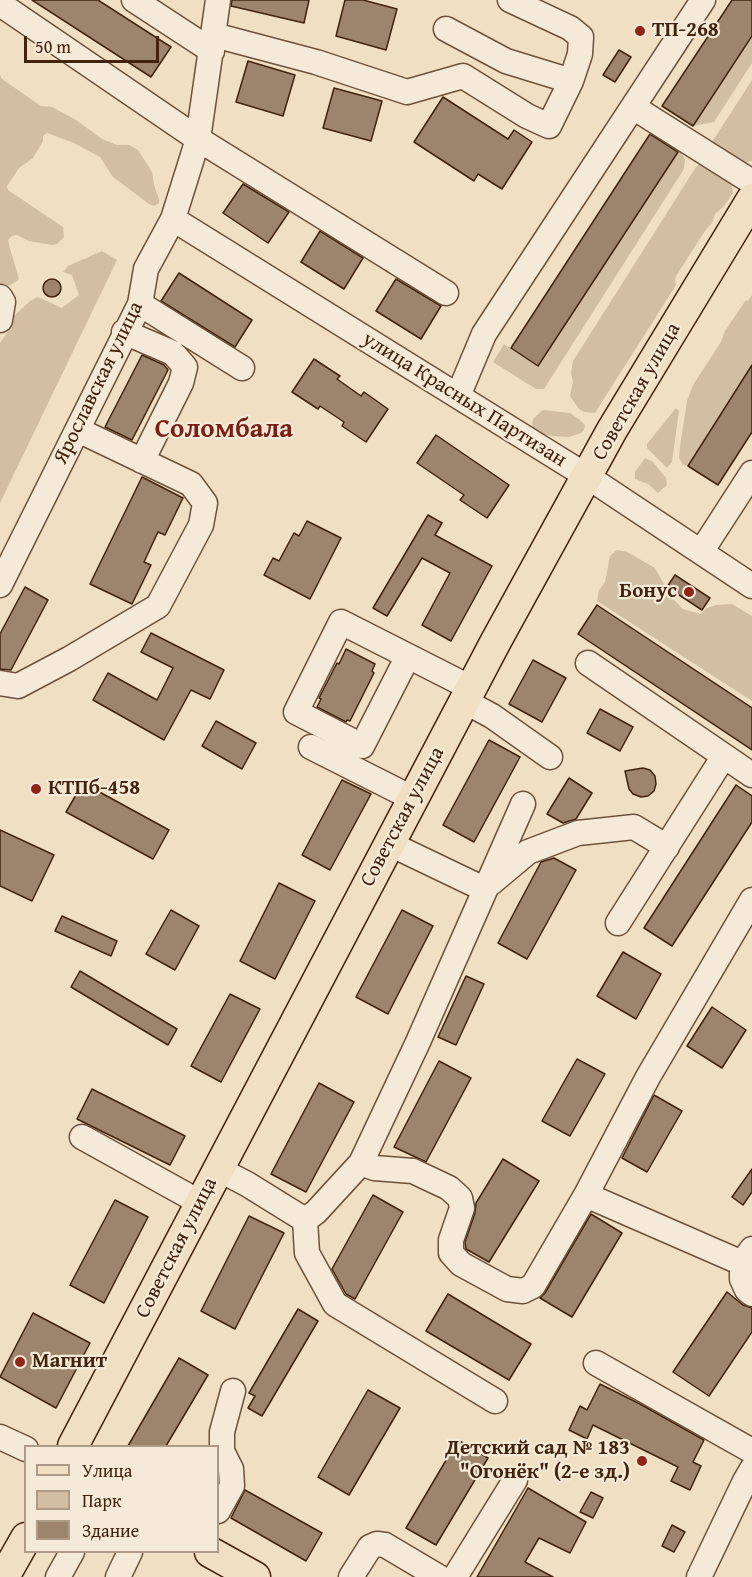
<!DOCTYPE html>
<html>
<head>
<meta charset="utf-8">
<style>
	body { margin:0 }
	#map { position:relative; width:752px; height:1577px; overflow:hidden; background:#f0dfc2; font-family:"Gentium Book Plus",serif }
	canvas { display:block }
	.legend { position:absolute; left:24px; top:1445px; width:195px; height:108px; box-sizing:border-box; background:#f5ead7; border:2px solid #ad9a87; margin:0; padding:8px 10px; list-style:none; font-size:18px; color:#41230e }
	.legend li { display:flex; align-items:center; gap:12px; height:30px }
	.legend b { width:30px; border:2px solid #ad9a87 }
	.scale { position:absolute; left:24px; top:36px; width:135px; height:27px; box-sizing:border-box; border:3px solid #41230e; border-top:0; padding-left:8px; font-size:18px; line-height:21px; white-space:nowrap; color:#41230e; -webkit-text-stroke:4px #f5ead7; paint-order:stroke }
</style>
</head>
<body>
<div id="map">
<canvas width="752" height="1577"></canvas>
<ul class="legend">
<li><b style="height:8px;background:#f0dfc2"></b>Улица</li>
<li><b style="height:16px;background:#d2bfa3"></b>Парк</li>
<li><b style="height:16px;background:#9c856c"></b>Здание</li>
</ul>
<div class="scale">50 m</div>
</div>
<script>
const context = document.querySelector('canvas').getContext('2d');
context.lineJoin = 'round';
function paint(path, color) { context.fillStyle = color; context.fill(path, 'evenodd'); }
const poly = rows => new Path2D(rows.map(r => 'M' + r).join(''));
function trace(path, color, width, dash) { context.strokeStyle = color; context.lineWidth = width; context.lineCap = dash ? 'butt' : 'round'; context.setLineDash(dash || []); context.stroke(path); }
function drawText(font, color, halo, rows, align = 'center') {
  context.font = font + ' "Gentium Book Plus",serif'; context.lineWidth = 4.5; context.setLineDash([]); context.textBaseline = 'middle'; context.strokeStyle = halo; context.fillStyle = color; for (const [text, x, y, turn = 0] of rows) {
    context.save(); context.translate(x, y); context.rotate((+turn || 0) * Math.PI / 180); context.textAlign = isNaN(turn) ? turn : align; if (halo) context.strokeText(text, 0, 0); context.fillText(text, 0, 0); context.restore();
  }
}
const green = poly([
	[752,36,752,63,714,122,693,126],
	[0,75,2,79,41,106,52,107,76,120,102,139,117,145,129,145,138,150,152,172,154,185,159,199,159,203,154,206,149,204,113,177,100,157,74,143,47,133,43,136,43,141,33,158,19,168,7,186,8,190,63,227,64,237,57,244,52,245,29,241,17,235,12,236,8,240,9,245,19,279,11,285,6,286,0,284],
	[752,80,752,161,739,163,715,149,712,142],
	[679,150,685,159,684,169,544,389,536,389,493,362,504,344,539,366],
	[703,162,730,177,733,193,724,206,715,214,712,223,705,231,676,276,675,281,676,285,595,413,584,412,579,409,570,396,573,382,571,373,573,361,696,167],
	[102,251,117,260,0,503,0,343,11,327,13,317,30,301,38,297,62,308,79,295,72,275,63,272,68,266],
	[752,295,752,365,688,466,683,465,679,458,680,446,687,401,693,385,721,342,725,331,746,300,748,301],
	[676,408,679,411,672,462,667,468,647,448,647,444],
	[543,410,570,413,580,420,585,425,584,430,581,433,569,437,552,436,536,432,532,428,533,419],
	[645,458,653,462,666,478,667,485,658,493,648,484,635,479,635,472],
	[617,550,627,552,655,568,671,597,683,609,700,614,707,608,716,605,732,604,752,616,752,701,597,601,599,590,605,582,610,556]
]);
const building = poly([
	[32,0,98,0,171,47,151,77,32,0],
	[232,0,309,0,304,23,231,6,232,0],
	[345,0,363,0,397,9,386,50,336,36,345,0],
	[732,0,752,0,752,36,693,126,662,106,732,0],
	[619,50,631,57,615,82,603,75,619,50],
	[248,61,295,75,283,116,236,102,248,61],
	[334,88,382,101,371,141,323,128,334,88],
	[443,97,508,139,514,130,532,142,502,189,478,174,474,181,414,142,443,97],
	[650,134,678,152,538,366,511,348,650,134],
	[243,184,289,212,268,243,223,213,243,184],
	[320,231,363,258,344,289,301,262,320,231],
	[179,273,252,320,235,347,161,301,179,273],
	[396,279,441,306,421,339,376,311,396,279],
	'43 288a9 9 0 1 1 18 0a9 9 0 1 1-18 0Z',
	[142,355,164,365,168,370,132,440,105,427,142,355],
	[314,359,340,376,337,379,361,396,364,392,388,409,366,442,342,426,344,422,320,406,318,409,292,392,314,359],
	[752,365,752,432,718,485,688,466,752,365],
	[436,435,509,485,487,518,460,500,464,495,417,463,436,435],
	[142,477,183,498,165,535,158,532,144,562,151,565,132,604,90,584,142,477],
	[428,515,442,523,435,535,492,566,451,641,422,625,450,573,422,558,387,616,373,608,428,515],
	[307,521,341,538,310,599,264,575,273,558,279,561,294,533,299,536,307,521],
	[675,575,710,598,702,610,667,587,675,575],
	[25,587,48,600,11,670,0,669,0,634,25,587],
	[597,605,752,708,752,750,578,634,597,605],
	[151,633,224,670,210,699,191,690,164,740,93,700,108,673,157,700,173,668,141,652,151,633],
	[346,649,375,664,372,671,374,673,350,721,347,720,346,722,317,707,321,699,319,698,337,663,339,664,346,649],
	[533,660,566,678,542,722,509,704,533,660],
	[600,709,633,727,620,751,587,733,600,709],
	[216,721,256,743,242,769,202,746,216,721],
	[489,740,520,757,474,842,443,825,489,740],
	[643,768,650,770,655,776,656,784,654,791,648,796,641,797,633,794,629,789,625,771,643,768],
	[569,778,592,793,576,819,563,823,547,814,569,778],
	[342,780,371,794,330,870,302,855,342,780],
	[83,783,169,830,153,859,66,812,83,783],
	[736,785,752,796,752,822,672,946,644,928,736,785],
	[0,830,54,855,32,901,0,886,0,830],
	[554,858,576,870,527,959,498,943,541,862,554,858],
	[279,883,315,901,275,979,240,961,279,883],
	[171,910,199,926,175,970,146,954,171,910],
	[402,910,433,926,388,1014,356,997,402,910],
	[62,916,117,941,111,956,55,931,62,916],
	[623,952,661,974,636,1019,597,996,623,952],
	[80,971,177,1029,168,1045,71,987,80,971],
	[466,976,484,984,456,1045,438,1037,466,976],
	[230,994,260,1009,221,1082,191,1066,230,994],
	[712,1007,746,1030,722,1068,687,1046,712,1007],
	[577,1059,605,1074,570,1136,542,1121,577,1059],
	[439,1061,471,1078,426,1162,394,1147,439,1061],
	[319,1083,354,1102,306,1192,271,1174,319,1083],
	[92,1089,185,1136,170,1165,77,1119,92,1089],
	[654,1095,682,1111,647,1172,622,1158,654,1095],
	[503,1159,539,1181,489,1262,466,1249,465,1242,475,1213,476,1203,503,1159],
	[752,1169,752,1192,743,1205,732,1197,752,1169],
	[373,1195,403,1212,355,1299,346,1294,332,1269,373,1195],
	[115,1200,148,1217,104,1303,70,1285,115,1200],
	[591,1214,622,1233,572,1317,540,1298,545,1293,591,1214],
	[249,1216,284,1233,235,1329,201,1311,249,1216],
	[727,1292,743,1305,752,1308,752,1332,709,1396,673,1372,727,1292],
	[448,1294,531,1344,509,1380,426,1331,448,1294],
	[298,1309,318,1321,262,1416,248,1408,255,1396,249,1393,298,1309],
	[33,1313,90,1343,56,1408,0,1377,33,1313],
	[179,1358,208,1375,166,1446,128,1446,179,1358],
	[600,1384,640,1404,704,1440,693,1462,701,1466,690,1490,671,1481,678,1467,593,1425,587,1439,569,1430,580,1406,587,1410,600,1384],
	[368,1390,400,1408,349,1495,318,1477,368,1390],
	[458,1440,488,1458,436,1545,406,1528,458,1440],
	[528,1488,586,1522,570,1553,539,1538,525,1562,553,1577,477,1577,528,1488],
	[245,1490,322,1533,306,1561,231,1518,245,1490],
	[591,1492,603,1498,593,1518,580,1512,591,1492],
	[672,1525,685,1532,674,1552,662,1546,672,1525]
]);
const minor = poly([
	[134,0,212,51],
	[0,4,198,139,446,293],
	[446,29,506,61,571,81],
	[214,35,316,62,407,92,463,76,527,116,549,126,571,81,580,54,581,37,570,28,510,0],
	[633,107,752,182],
	[173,219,588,477,752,586],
	[0,297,3,302,0,320],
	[140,304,242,368],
	[124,332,173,353,185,367,181,383,142,461],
	[458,396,484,334,703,0],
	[701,552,752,473],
	[0,585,140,304,146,269,173,219,198,139,218,0],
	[408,656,362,746,296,712,341,622,471,688],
	[588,663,752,775],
	[0,683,18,686,69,659,158,606,201,525,205,503,191,484,78,430],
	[464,701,492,716,550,757],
	[311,747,412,798],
	[388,843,484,889],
	[491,883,528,852,578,833,634,827,667,847],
	[618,923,724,756],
	[82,1137,201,1203],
	[361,1163,374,1168,413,1171,449,1188,460,1198,462,1208,451,1240,451,1253,461,1264,507,1289,523,1291,533,1286,586,1195,648,1077,752,900],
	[218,1169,247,1184,305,1220,316,1212,361,1163,418,1042,523,804],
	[586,1195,742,1263],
	[305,1220,307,1253,335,1304,495,1401],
	[752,1249,742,1263,742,1279,747,1290,752,1294],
	[596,1363,752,1451],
	[0,1437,26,1449],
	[218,1511,232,1486,231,1469,222,1451,222,1432,233,1391],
	[58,1577,72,1552],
	[118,1577,130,1552],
	[351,1577,370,1547,377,1544,385,1545,439,1577],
	[455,1577,515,1480],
	[699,1577,745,1481,752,1469]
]);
const major = poly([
	[73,1446,496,641,612,430,752,199],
	[210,1552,255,1577],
	[4,1577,26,1538]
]);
const markers = [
	[640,31,6,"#8f2418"],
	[689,592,6,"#8f2418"],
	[36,789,6,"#8f2418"],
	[20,1362,6,"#8f2418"],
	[642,1461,6,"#8f2418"]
];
const poiNames = [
	["ТП-268",652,31],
	["Бонус",677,592,"right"],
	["КТПб-458",48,789],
	["Магнит",32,1362],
	["Детский сад № 183",630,1449,"right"],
	["\"Огонёк\" (2-е зд.)",630,1473,"right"]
];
const streetNames = [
	["Ярославская улица",99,383,-64],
	["Советская улица",637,392,-60],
	["улица Красных Партизан",464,400,32],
	["Советская улица",403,817,-62],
	["Советская улица",177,1248,-63]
];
const districtNames = [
	["Соломбала",224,430]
];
paint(green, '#d2bfa3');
paint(building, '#9c856c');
trace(building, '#41230e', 1.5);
trace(minor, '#6d523b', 27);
trace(major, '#41230e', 33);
trace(minor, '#f5ead7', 24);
trace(major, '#f0dfc2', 30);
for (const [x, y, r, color] of markers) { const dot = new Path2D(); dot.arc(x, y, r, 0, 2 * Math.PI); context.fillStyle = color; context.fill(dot); trace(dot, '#f5ead7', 2); }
drawText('bold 21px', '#41230e', '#f5ead7', poiNames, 'left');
drawText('21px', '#41230e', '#f5ead7', streetNames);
drawText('bold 27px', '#7a1f14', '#f5ead7', districtNames);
</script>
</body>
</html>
